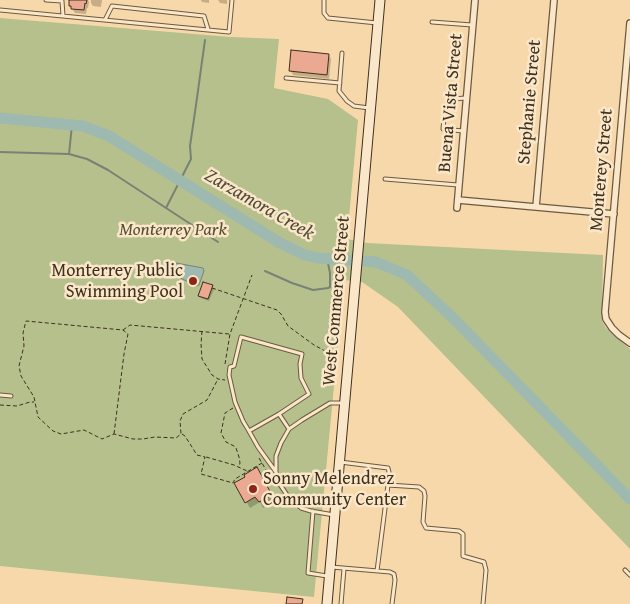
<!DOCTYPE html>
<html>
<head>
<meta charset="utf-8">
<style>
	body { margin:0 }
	canvas { display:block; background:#f7d8aa }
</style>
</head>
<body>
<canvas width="630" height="604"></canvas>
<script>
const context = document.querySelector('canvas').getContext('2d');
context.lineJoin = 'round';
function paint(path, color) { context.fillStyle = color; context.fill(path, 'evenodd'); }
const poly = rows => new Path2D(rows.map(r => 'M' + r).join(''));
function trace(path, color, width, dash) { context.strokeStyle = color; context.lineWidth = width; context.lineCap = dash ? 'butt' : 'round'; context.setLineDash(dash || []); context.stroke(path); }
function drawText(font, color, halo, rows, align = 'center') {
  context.font = font + ' "Gentium Book Plus",serif'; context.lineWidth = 5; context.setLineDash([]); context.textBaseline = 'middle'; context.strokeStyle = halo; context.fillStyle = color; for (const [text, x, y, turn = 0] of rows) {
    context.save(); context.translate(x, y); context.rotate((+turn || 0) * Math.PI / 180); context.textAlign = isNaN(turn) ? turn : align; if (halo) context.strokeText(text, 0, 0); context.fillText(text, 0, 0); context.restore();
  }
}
const green = poly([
	[0,18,231,37,279,39,274,88,328,99,358,120,347,239,367,243,603,255,602,321,606,328,630,349,630,549,398,307,362,282,344,280,314,597,0,566]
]);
const water = poly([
	[176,263,203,268,204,271,199,285,197,286,172,274,176,263]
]);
const shadow = poly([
	[71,0,88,0,89,2,88,8,87,8,86,14,75,13,70,5],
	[91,0,102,0,101,7,93,6,91,3],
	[201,0,209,0,209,3,202,2],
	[218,0,227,0,227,4,220,3],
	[329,55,331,59,329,79,293,75,291,71],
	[212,286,214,289,209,301,201,298,200,296],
	[257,469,275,501,263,508,260,502,250,508,236,484,247,477]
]);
const stream = poly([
	[0,152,69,154,87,159,108,170,218,242],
	[69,154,72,125],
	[166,208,191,159,190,146,196,105,205,40],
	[265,271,292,283,313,290,328,288,330,287,330,273,328,263,324,258]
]);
const river = poly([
	[0,118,83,126,109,136,280,243,305,255,318,258,376,262,407,275,453,318,630,499]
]);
const building = poly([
	[69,0,87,0,86,4,85,3,84,10,71,9,71,6,69,6,69,0],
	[291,50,329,54,327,75,289,71,291,50],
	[203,282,213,285,208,299,198,296,203,282],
	[257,467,272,495,259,502,255,497,245,503,234,483,245,477,244,475,257,467],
	[287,597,303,599,302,604,286,604,287,597]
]);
const path = poly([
	[212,288,277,310,281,314,288,326,314,345,327,352,340,354],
	[123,330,130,325,229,334],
	[202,331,201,344,202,359,212,375,218,379,225,380],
	[225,364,230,334,252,275],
	[0,405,17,406,30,402,34,402],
	[233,408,225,413,221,433,226,442,234,446,236,448,239,457,240,463,239,467],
	[114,434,124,354,128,334,123,330,26,321,23,333,24,346,19,366,21,376,34,397,38,417,53,431,61,434,84,430,102,439,114,434,133,439,143,439,155,437,176,438,181,434,180,421,183,414,207,400,218,379],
	[182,434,185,436,197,455,205,457,201,474,233,483,235,479,262,463],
	[206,457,234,465,247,471],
	[259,458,272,480]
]);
const service = poly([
	[46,0,62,1,63,16],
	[324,0,324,13,328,18,377,23],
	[0,10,229,32,232,0],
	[105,20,112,6,204,16,208,29],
	[432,22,472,25],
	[342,53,339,91,347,101,354,106,369,108],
	[286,78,340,83],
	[463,131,443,129,445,108,449,101,452,99,466,98],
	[385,179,458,185],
	[0,395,11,396],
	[279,414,289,429],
	[249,431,279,414,309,394,301,378,300,364,302,354,241,337,234,366,230,367,229,375,235,402,243,421,249,431,258,447,276,472],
	[340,462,388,468,389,472,388,485,377,571],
	[388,485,419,487,424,491,425,496,423,522,426,528,459,531,463,534,463,556,484,562,486,570,483,604],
	[313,511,308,573,327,576],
	[334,515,311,511,301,508,287,495,279,483,276,472,276,456,281,443,289,429,302,420,330,403,343,403],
	[331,567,390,572,394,574,395,580,392,604],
	[625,570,630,575],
	[341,604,344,569]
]);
const minor = poly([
	[630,23,605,312,606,319,612,328,619,335,630,343],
	[458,200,614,214],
	[536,207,554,0],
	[457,208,475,0]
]);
const secondary = poly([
	[327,604,380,0]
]);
const markers = [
	[193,281,5,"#8f2418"],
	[253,489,5,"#8f2418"]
];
const streetNames = [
	["Stephanie Street",530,102,-85],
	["Buena Vista Street",451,103,-85],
	["Monterey Street",602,170,-85],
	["West Commerce Street",337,301,-85]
];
const parkNames = [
	["Monterrey Park",173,230]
];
const poiNames = [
	["Monterrey Public",183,271],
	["Swimming Pool",183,292],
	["Sonny Melendrez",263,479,"left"],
	["Community Center",263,500,"left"]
];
const waterNames = [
	["Zarzamora Creek",259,205,30]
];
paint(green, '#b6c08d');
paint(water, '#9eb9af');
trace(water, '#788275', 1);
paint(shadow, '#0003');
trace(stream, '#788275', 2);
trace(river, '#9eb9af', 11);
paint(building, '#eca992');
trace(building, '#3e301d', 1);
trace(service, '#6c5a40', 5);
trace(minor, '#6c5a40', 8);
trace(secondary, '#3e301d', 11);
trace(path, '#3e301d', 1, [4, 2.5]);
trace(service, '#fae6c8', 3);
trace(minor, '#fae6c8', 5.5);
trace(secondary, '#fae6c8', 9);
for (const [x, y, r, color] of markers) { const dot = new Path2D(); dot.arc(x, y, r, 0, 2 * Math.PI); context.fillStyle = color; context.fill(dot); trace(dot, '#fae6c8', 2); }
drawText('18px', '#3e301d', '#fae6c8', streetNames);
drawText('italic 18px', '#564d33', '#fae6c8', parkNames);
drawText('18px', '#3e301d', '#fae6c8', poiNames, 'right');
drawText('italic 19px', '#514b3a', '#fae6c8', waterNames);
</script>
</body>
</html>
